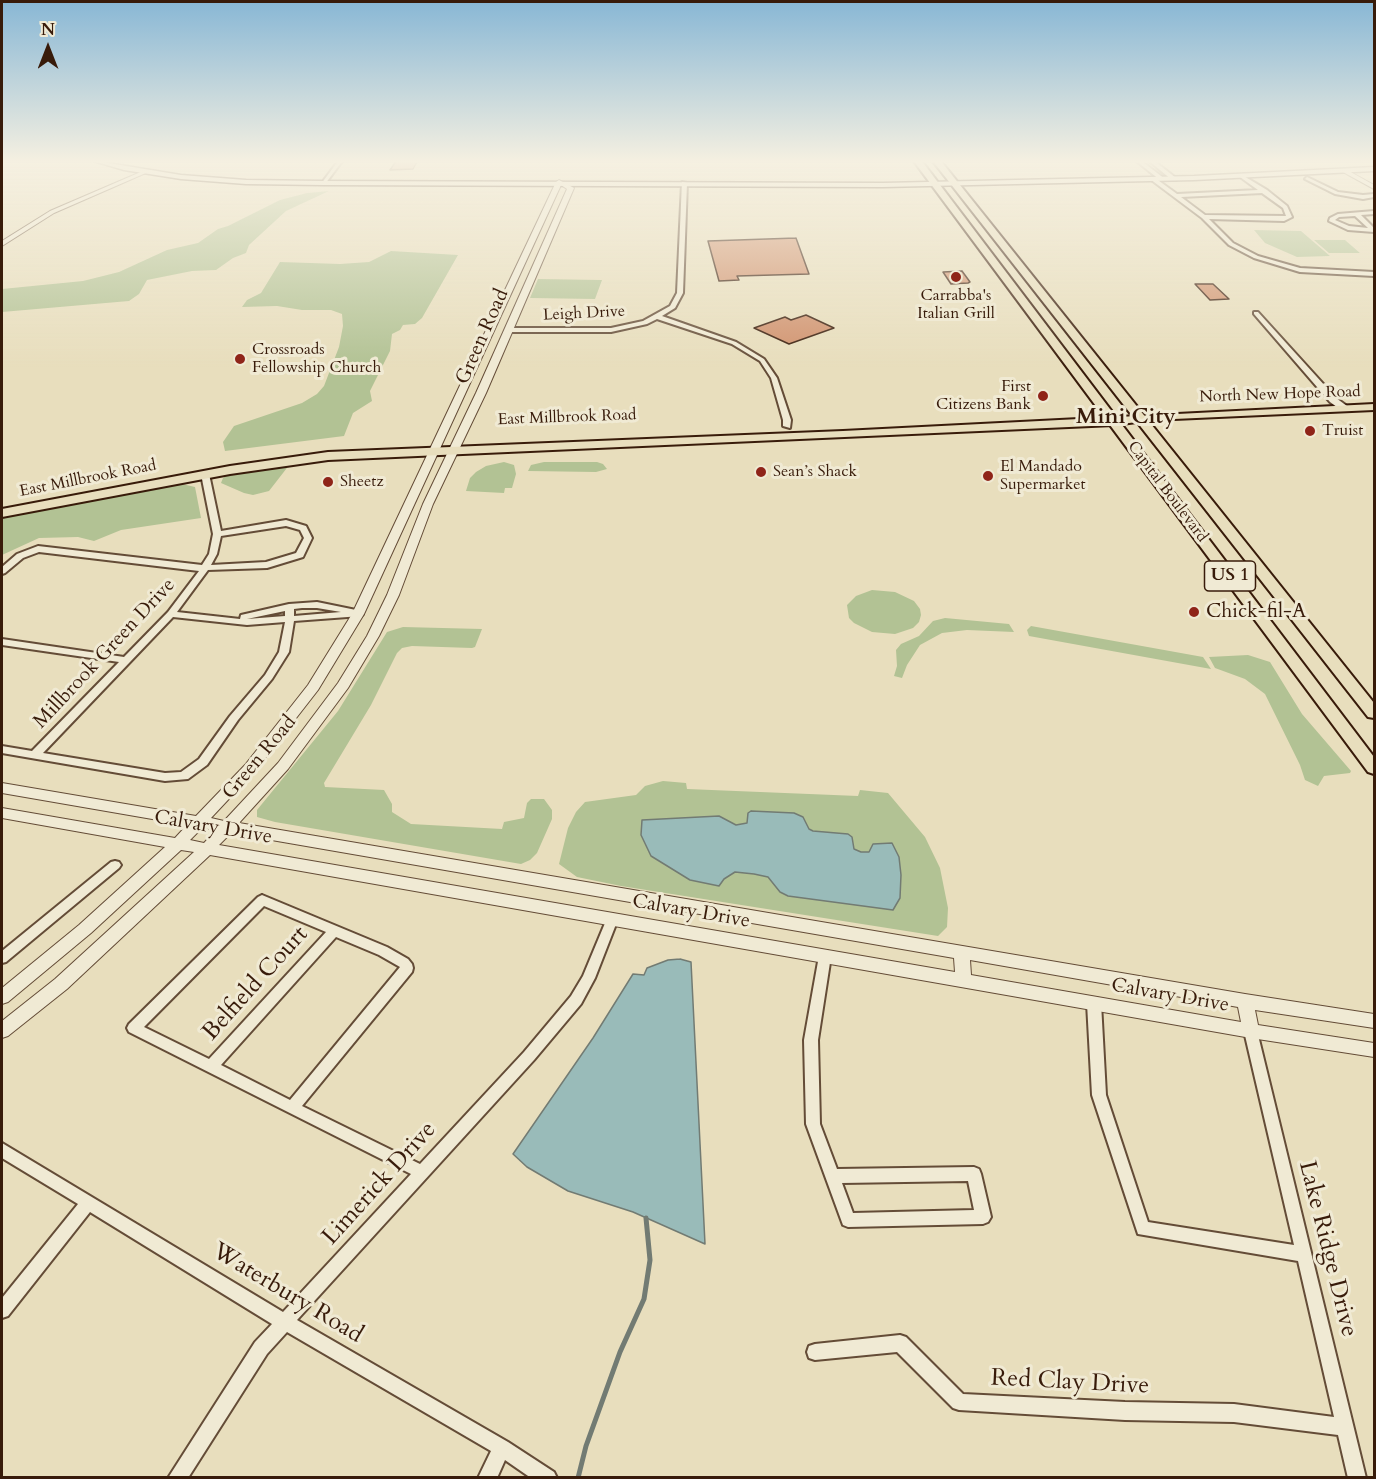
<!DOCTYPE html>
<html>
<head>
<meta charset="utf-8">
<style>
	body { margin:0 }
	#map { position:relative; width:1376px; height:1479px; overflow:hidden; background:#e8debd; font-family:Cardo,serif }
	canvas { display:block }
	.frame { position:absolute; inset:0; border:3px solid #381b0a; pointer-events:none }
	.north { position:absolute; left:18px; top:18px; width:60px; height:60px; -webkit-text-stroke:4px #f0ead4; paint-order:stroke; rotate:0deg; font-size:16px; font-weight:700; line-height:24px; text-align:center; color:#381b0a }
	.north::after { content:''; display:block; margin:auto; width:21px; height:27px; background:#381b0a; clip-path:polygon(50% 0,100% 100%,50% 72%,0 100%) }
</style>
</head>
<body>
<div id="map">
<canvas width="1376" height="1479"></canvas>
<div class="frame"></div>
<div class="north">N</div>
</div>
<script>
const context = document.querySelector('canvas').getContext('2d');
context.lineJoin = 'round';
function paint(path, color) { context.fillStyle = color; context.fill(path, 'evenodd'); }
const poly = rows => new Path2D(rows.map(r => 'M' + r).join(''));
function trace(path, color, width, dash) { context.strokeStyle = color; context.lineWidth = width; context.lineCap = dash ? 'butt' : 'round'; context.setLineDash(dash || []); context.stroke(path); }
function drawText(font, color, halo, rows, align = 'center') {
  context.font = font + ' Cardo,serif'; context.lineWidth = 6; context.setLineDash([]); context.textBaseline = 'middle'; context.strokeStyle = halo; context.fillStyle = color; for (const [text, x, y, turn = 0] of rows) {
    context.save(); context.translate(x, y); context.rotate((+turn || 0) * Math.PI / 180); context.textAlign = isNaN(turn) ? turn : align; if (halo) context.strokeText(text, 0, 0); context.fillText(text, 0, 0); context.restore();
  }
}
const green = poly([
	[329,191,286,211,249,245,246,253,233,258,216,270,192,271,147,280,139,294,129,301,2,312,2,289,83,281,119,272,167,250,198,243,218,229,228,226,280,200,307,193],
	[1254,230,1301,231,1330,256,1297,257,1265,243],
	[1314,240,1345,240,1360,253,1329,253],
	[391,251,458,255,422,318,415,324,403,325,400,330,392,334,390,351,370,391,372,401,353,413,344,436,225,451,223,442,234,426,302,403,317,394,324,386,339,347,343,326,342,314,331,310,302,310,277,306,242,307,247,300,261,293,280,262,340,264,369,262],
	[538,279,602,280,595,299,530,298],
	[504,462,514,465,516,474,512,488,505,488,504,493,466,491,470,478,476,472,486,466],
	[544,462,597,462,603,464,607,469,596,472,528,471,531,465],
	[290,464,269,491,253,495,244,493,221,483,223,478,232,473],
	[182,484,195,487,201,518,121,530,94,541,78,537,39,538,2,555,2,518],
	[872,590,895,592,914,601,920,609,921,615,919,622,913,628,895,634,872,632,854,623,849,618,847,605,856,596],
	[945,618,1009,624,1014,632,967,630,942,633,920,645,907,665,902,678,894,676,897,666,896,650,901,644,919,636,933,621],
	[1031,626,1203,657,1211,669,1029,636,1027,630],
	[403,627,482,629,475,647,472,648,412,646,402,648,397,653,371,705,324,783,325,787,384,790,392,804,392,812,411,824,502,829,504,822,524,818,527,803,531,799,544,799,552,810,552,819,537,853,530,860,521,864,275,822,257,817,257,810,338,711,387,632],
	[1248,655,1270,662,1302,714,1351,771,1350,773,1324,776,1318,786,1305,780,1300,765,1265,694,1245,679,1215,668,1209,657],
	[663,781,686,783,687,789,858,796,860,790,888,793,925,837,940,868,948,908,947,927,938,936,621,886,577,877,559,864,568,828,576,812,585,802,636,795,645,786]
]);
const water = poly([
	[751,811,794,813,803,817,809,829,813,831,848,834,852,837,854,849,861,852,869,852,873,844,892,843,899,857,901,875,900,898,893,910,788,896,780,892,768,877,754,874,735,872,724,879,719,886,690,880,651,856,641,835,642,820,719,816,736,825,747,823,748,813,751,811],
	[680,959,691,962,705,1244,633,1212,568,1191,527,1167,513,1154,593,1038,633,974,644,975,647,968,668,960,680,959]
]);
const stream = poly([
	[578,1478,586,1446,620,1352,644,1299,650,1260,646,1218]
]);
const building = poly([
	[397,160,418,160,413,169,390,170,397,160],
	[796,238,809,274,737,276,739,280,719,281,708,241,796,238],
	[962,271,970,282,968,283,951,284,943,272,962,271],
	[1195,284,1213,284,1229,299,1210,300,1195,284],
	[806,315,834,328,789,344,754,328,785,317,791,320,806,315]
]);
const minor = poly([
	[339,160,343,160,325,184,321,184,339,160],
	[1135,160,1140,160,1165,179,1160,180,1135,160],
	[1148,160,1153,160,1176,178,1176,180,1172,180,1148,160],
	[1242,175,1267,190,1287,206,1292,217,1284,221,1209,219,1233,243,1258,256,1300,268,1374,272,1374,276,1300,272,1254,258,1229,245,1202,218,1150,179,1155,178,1177,194,1258,190,1240,177,1242,175],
	[1262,193,1283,208,1286,216,1205,215,1181,197,1262,193],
	[1307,177,1338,192,1363,195,1374,194,1374,197,1363,199,1335,194,1305,179,1307,177],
	[682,182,687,183,683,293,675,308,662,316,736,342,764,359,777,378,791,420,790,428,783,426,783,420,771,378,760,361,732,344,657,319,647,324,611,332,509,332,506,330,509,328,611,328,643,321,670,306,677,293,682,182],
	[1374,211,1374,214,1361,215,1374,228,1374,232,1348,230,1329,221,1330,218,1338,214,1374,211],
	[1355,216,1368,228,1349,226,1335,220,1339,217,1355,216],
	[1254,312,1258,312,1336,398,1347,406,1347,410,1341,410,1330,402,1254,314,1254,312],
	[202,472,205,472,209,474,221,531,286,520,306,526,312,538,303,557,267,568,208,570,177,612,240,619,241,615,289,604,317,602,356,610,361,612,363,614,361,616,294,621,289,652,272,679,238,720,207,765,188,779,165,781,2,753,2,746,32,751,119,662,2,645,2,639,124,657,168,612,199,571,39,552,23,558,5,573,2,574,2,567,17,554,38,546,202,565,209,554,213,534,201,474,202,472],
	[286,526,300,530,304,538,296,553,266,562,211,565,217,554,221,536,286,526],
	[302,608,317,608,341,612,294,616,294,609,302,608],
	[285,611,285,616,247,619,285,611],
	[173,617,247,625,285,622,279,652,265,675,230,716,199,759,181,772,165,773,43,753,173,617],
	[115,861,119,862,121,865,119,868,6,962,2,963,2,951,111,862,115,861],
	[262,895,387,947,408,959,412,964,413,968,412,972,302,1106,420,1164,524,1052,571,996,583,976,608,916,612,914,616,916,618,919,595,978,581,1004,534,1060,297,1320,508,1442,554,1472,557,1478,531,1478,505,1460,497,1478,478,1478,491,1451,287,1332,267,1354,188,1478,168,1478,255,1342,272,1324,90,1212,8,1316,2,1318,2,1298,78,1204,2,1158,2,1143,283,1312,411,1174,129,1032,127,1028,129,1024,258,897,262,895],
	[264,906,326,932,209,1059,144,1027,264,906],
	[336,937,379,955,400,967,290,1100,221,1065,336,937],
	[825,951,829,952,831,956,818,1040,820,1124,837,1169,974,1167,979,1169,981,1174,991,1217,988,1222,983,1224,848,1227,843,1225,806,1124,804,1040,819,956,821,952,825,951],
	[968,1181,974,1210,853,1213,842,1183,968,1181],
	[1094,998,1099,999,1101,1003,1106,1095,1148,1222,1294,1245,1244,1031,1246,1027,1251,1025,1256,1027,1366,1478,1348,1478,1338,1435,1234,1422,1125,1420,959,1410,953,1408,897,1352,815,1360,809,1358,807,1352,809,1346,815,1344,900,1335,906,1337,963,1394,1125,1402,1234,1404,1334,1417,1298,1261,1138,1234,1092,1095,1087,1003,1089,999,1094,998]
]);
const tertiary = poly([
	[1343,170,1347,170,1374,185,1374,189,1343,172,1343,170],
	[143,171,148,172,54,213,2,246,2,241,50,211,143,171],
	[559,180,574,188,486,393,433,504,399,595,379,636,348,688,288,769,239,823,1245,994,1374,1014,1374,1028,1255,1010,1258,1025,1374,1043,1374,1057,1251,1038,210,855,67,989,8,1036,2,1038,2,1021,55,979,194,852,181,850,91,933,8,1002,2,1004,2,988,79,925,165,847,2,818,2,808,175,838,187,825,2,793,2,783,196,816,245,765,308,685,352,614,556,182,559,180],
	[561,185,567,189,476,393,423,504,387,595,367,636,338,683,278,763,224,821,211,818,255,771,318,690,364,614,561,185],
	[202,828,216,830,204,843,190,840,202,828],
	[231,833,954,958,955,972,219,845,231,833],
	[970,960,1238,1007,1241,1022,971,975,970,960]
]);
const secondary = poly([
	[90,160,181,175,246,180,323,181,883,183,1194,176,1374,167,1374,171,1194,180,883,187,323,185,246,184,181,179,124,170,90,160]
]);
const primary = poly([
	[1374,404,1374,410,1152,420,1114,425,328,460,230,474,2,517,2,509,230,466,328,452,843,431,1374,404]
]);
const trunk = poly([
	[913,160,921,160,1374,757,1374,774,1368,772,913,160],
	[932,160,940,160,1374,703,1374,718,1368,717,932,160]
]);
const markers = [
	[956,277,6,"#8f2418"],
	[240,359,6,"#8f2418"],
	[1043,396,6,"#8f2418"],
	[1310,431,6,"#8f2418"],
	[761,472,6,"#8f2418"],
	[988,476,6,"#8f2418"],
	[328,482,6,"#8f2418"],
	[1194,612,6,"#8f2418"]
];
const farPoinames = [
	["Carrabba's",956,296,"center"],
	["Italian Grill",956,314,"center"],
	["Crossroads",252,350],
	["Fellowship Church",252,368],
	["First",1031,387,"right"],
	["Citizens Bank",1031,405,"right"],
	["Truist",1322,431],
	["El Mandado",1000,467],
	["Supermarket",1000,485],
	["Sean’s Shack",773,472],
	["Sheetz",340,482]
];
const farStreetnames = [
	["Leigh Drive",584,314,-3],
	["North New Hope Road",1280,395,-2],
	["East Millbrook Road",567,418,-2],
	["East Millbrook Road",88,479,-11],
	["Capital Boulevard",1167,492,53]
];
const shields = [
	[1230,576,51]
];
const shieldNames = [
	["US 1",1230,576]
];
const streetNames = [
	["Green Road",483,337,-66],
	["Millbrook Green Drive",105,654,-47],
	["Green Road",260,758,-50],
	["Calvary Drive",213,828,10],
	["Calvary Drive",691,912,10],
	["Calvary Drive",1170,996,10]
];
const poiNames = [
	["Chick-fil-A",1206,612]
];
const farDistrictnames = [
	["Mini City",1126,418]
];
const nearStreetnames = [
	["Belfield Court",256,984,-48],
	["Limerick Drive",380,1184,-48],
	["Lake Ridge Drive",1327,1249,76],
	["Waterbury Road",287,1294,31],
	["Red Clay Drive",1070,1383,3]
];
paint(green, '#b2c294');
paint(water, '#99bbb9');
trace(water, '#727b73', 1.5);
trace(stream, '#727b73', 5);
paint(building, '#d0916d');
trace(building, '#381b0a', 1.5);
trace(minor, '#644c37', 4);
trace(tertiary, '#644c37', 2);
trace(secondary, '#381b0a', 3);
trace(primary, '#381b0a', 4);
trace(trunk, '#381b0a', 4);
paint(minor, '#f0ead4');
paint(tertiary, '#f0ead4');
paint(secondary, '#f0ead4');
paint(primary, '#e8debd');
paint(trunk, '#e8debd');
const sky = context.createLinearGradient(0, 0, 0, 367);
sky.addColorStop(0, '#88b7d5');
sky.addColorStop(0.44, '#f5f0e1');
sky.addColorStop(1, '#f5f0e100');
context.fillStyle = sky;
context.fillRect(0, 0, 1376, 367);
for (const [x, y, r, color] of markers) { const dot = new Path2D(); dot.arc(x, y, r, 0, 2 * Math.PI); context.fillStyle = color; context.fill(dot); trace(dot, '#f0ead4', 2); }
drawText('16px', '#381b0a', '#f0ead4', farPoinames, 'left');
drawText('16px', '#381b0a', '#f0ead4', farStreetnames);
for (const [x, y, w] of shields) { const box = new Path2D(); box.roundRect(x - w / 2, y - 15, w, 30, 4.5); context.fillStyle = '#f0ead4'; context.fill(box); trace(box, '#381b0a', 1.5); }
drawText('bold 18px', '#381b0a', null, shieldNames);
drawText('20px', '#381b0a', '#f0ead4', streetNames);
drawText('20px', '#381b0a', '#f0ead4', poiNames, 'left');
drawText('bold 22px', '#381b0a', '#f0ead4', farDistrictnames);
drawText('24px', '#381b0a', '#f0ead4', nearStreetnames);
</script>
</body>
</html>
